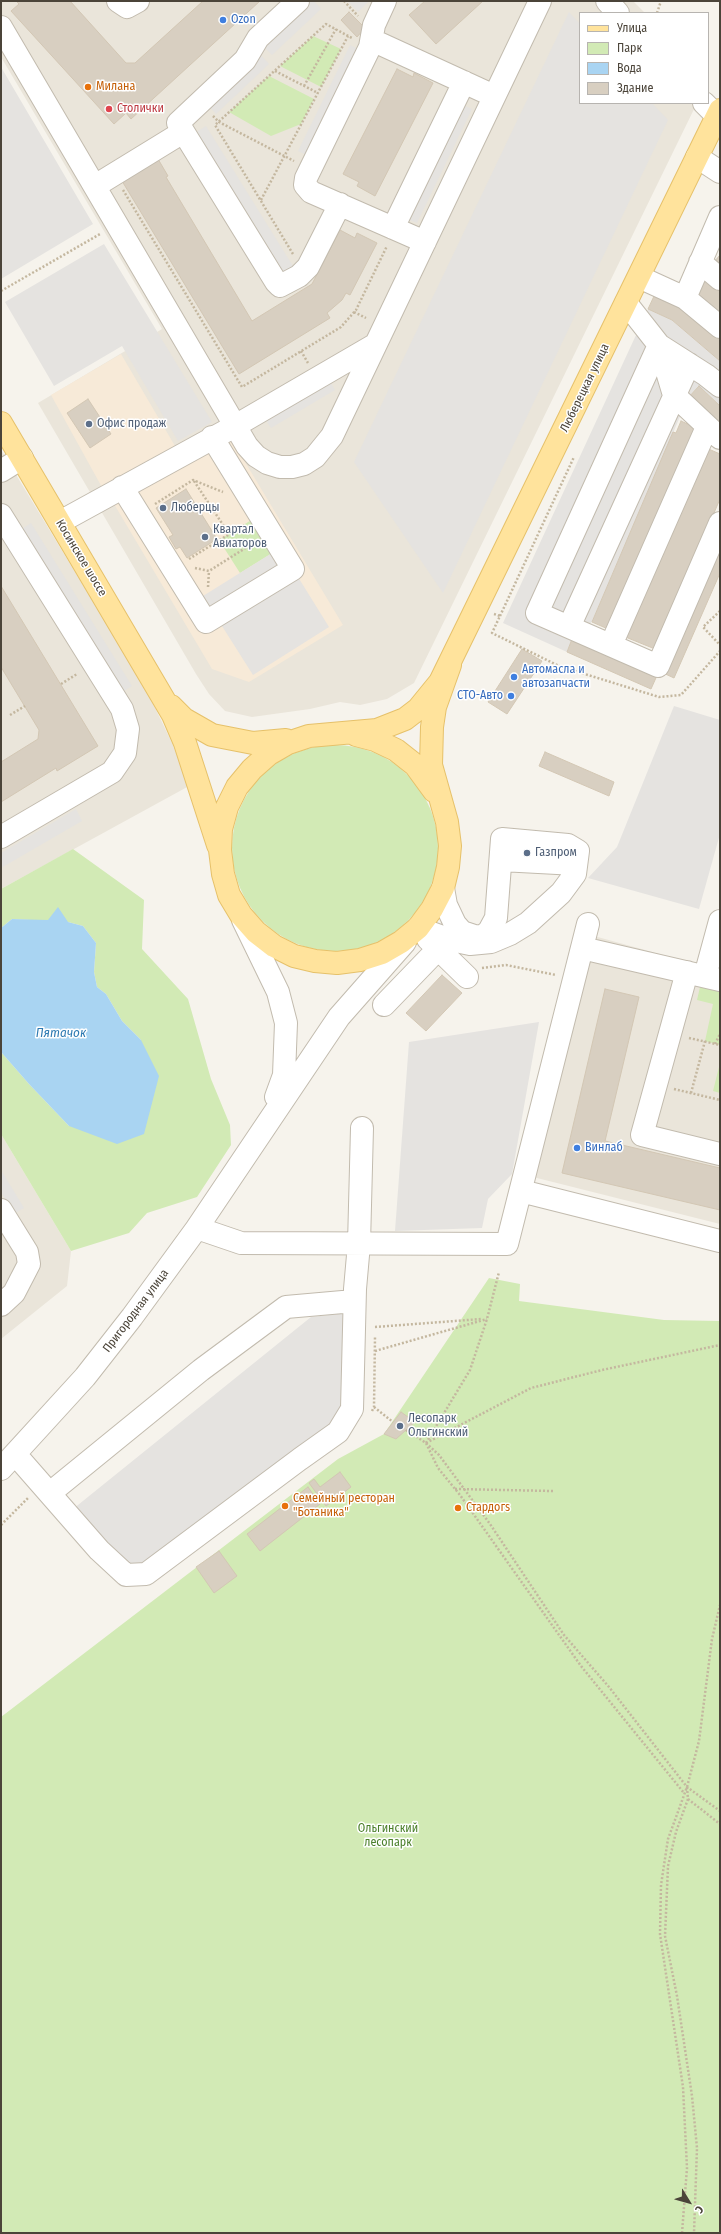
<!DOCTYPE html>
<html>
<head>
<meta charset="utf-8">
<style>
	body { margin:0 }
	#map { position:relative; width:721px; height:2234px; overflow:hidden; background:#f6f3ec; font-family:"Fira Sans Condensed",sans-serif }
	canvas { display:block }
	.frame { position:absolute; inset:0; border:2px solid #4b4439; pointer-events:none }
	.legend { position:absolute; left:579px; top:12px; width:130px; height:92px; box-sizing:border-box; background:#fff; border:1px solid #b7b4b0; margin:0; padding:5px 7px; list-style:none; font-size:12px; color:#4b4439 }
	.legend li { display:flex; align-items:center; gap:8px; height:20px }
	.legend b { width:20px; border:1px solid #b7b4b0 }
	.north { position:absolute; left:669px; top:2182px; width:40px; height:40px; -webkit-text-stroke:3px #fff; paint-order:stroke; rotate:127deg; font-size:11px; font-weight:700; line-height:16px; text-align:center; color:#4b4439 }
	.north::after { content:''; display:block; margin:auto; width:14px; height:18px; background:#4b4439; clip-path:polygon(50% 0,100% 100%,50% 72%,0 100%) }
</style>
</head>
<body>
<div id="map">
<canvas width="721" height="2234"></canvas>
<div class="frame"></div>
<ul class="legend">
<li><b style="height:5px;background:#ffe39c"></b>Улица</li>
<li><b style="height:11px;background:#d2eab5"></b>Парк</li>
<li><b style="height:11px;background:#a9d4f2"></b>Вода</li>
<li><b style="height:11px;background:#d8cfc1"></b>Здание</li>
</ul>
<div class="north">С</div>
</div>
<script>
const context = document.querySelector('canvas').getContext('2d');
context.lineJoin = 'round';
function paint(path, color) { context.fillStyle = color; context.fill(path, 'evenodd'); }
const poly = rows => new Path2D(rows.map(r => 'M' + r).join(''));
function trace(path, color, width, dash) { context.strokeStyle = color; context.lineWidth = width; context.lineCap = dash ? 'butt' : 'round'; context.setLineDash(dash || []); context.stroke(path); }
function drawText(font, color, halo, rows, align = 'center') {
  context.font = font + ' "Fira Sans Condensed",sans-serif'; context.lineWidth = 3; context.setLineDash([]); context.textBaseline = 'middle'; context.strokeStyle = halo; context.fillStyle = color; for (const [text, x, y, turn = 0] of rows) {
    context.save(); context.translate(x, y); context.rotate((+turn || 0) * Math.PI / 180); context.textAlign = isNaN(turn) ? turn : align; if (halo) context.strokeText(text, 0, 0); context.fillText(text, 0, 0); context.restore();
  }
}
const residential = poly([
	[1,1,633,1,645,13,580,13,580,103,697,103,414,683,387,699,360,705,340,702,310,709,252,717,225,711,209,694,196,674,38,403,162,329,1,57],
	[1,450,146,689,172,743,189,786,1,889],
	[594,936,718,970,720,964,720,1224,533,1177],
	[1,1134,71,1251,67,1286,1,1339]
]);
const commercial = poly([
	[121,354,175,446,104,491,51,395],
	[230,437,343,625,249,682,212,669,114,504]
]);
const green = poly([
	[313,36,341,49,321,87,280,66],
	[269,76,314,99,301,124,271,136,229,112],
	[253,519,274,552,240,573,219,540],
	'232 848a103 103 0 1 1 206 0a103 103 0 1 1-206 0Z',
	[73,849,144,900,142,949,188,999,211,1079,230,1125,231,1145,197,1197,147,1213,129,1233,71,1251,1,1134,1,1052,29,1084,69,1126,141,1040,122,1021,106,994,97,987,94,972,96,943,83,926,68,922,12,919,1,928,1,889],
	[700,987,720,992,720,1045,705,1041,713,1004,697,1000],
	[720,1063,720,1093,713,1091],
	[489,1278,520,1284,519,1301,664,1320,720,1321,720,2233,1,2233,1,1717,338,1459,384,1434]
]);
const parking = poly([
	[308,1,314,1,321,9,272,55,261,44],
	[348,1,369,1,358,12],
	[569,12,580,24,580,103,652,103,668,120,443,593,354,462],
	[350,45,364,52,312,158,298,151],
	[259,53,269,64,216,114,206,103],
	[1,67,93,224,1,279],
	[459,103,472,109,417,223,404,218],
	[206,126,296,271,285,278,195,133],
	[104,244,212,422,178,441,122,346,54,386,5,302],
	[648,309,672,320,720,361,720,406,699,386,688,398,592,622,574,634,567,652,503,623],
	[328,378,335,390,271,428,264,417],
	[31,523,132,686,119,694,19,531],
	[280,548,329,627,253,675,203,596],
	[674,706,720,720,720,834,699,909,588,878,617,847],
	[76,809,82,821,1,868,1,853],
	[539,1022,512,1174,488,1199,482,1228,395,1231,409,1042],
	[1,1170,24,1208,14,1214,1,1192],
	[347,1313,346,1412,135,1571,73,1509,311,1317]
]);
const water = poly([
	[58,907,68,922,83,926,96,943,94,972,97,987,106,994,122,1021,141,1040,159,1076,144,1134,117,1144,69,1126,29,1084,1,1052,1,928,12,919,48,920]
]);
const building = poly([
	[16,1,70,1,126,63,135,63,203,1,260,1,131,119,126,113,114,124,11,11,19,4,16,1],
	[425,1,483,1,436,44,409,15,425,1],
	[349,12,365,28,357,37,341,20,349,12],
	[397,69,413,77,414,73,433,83,375,196,357,186,359,182,343,174,397,69],
	[158,159,168,176,166,177,252,321,312,284,340,230,355,238,357,233,377,243,350,295,346,293,342,300,327,313,330,318,239,374,122,181,158,159],
	[720,255,720,267,714,262,720,255],
	[704,277,720,290,720,316,691,292,704,277],
	[655,294,682,308,720,339,720,361,672,320,648,309,655,294],
	[699,386,720,406,720,428,688,398,699,386],
	[88,399,111,434,90,448,67,413,88,399],
	[681,421,696,428,608,629,592,622,673,432,676,433,681,421],
	[704,447,720,454,720,499,655,649,623,636,704,447],
	[186,489,217,539,187,558,180,547,176,549,169,537,173,535,156,508,186,489],
	[720,530,720,573,674,678,659,671,720,530],
	[1,586,98,746,57,771,56,768,1,802,1,762,38,739,39,730,1,667,1,586],
	[574,634,659,671,651,689,567,652,574,634],
	[522,649,542,661,507,714,488,702,522,649],
	[545,752,614,782,609,796,539,766,545,752],
	[442,975,462,993,426,1031,406,1013,442,975],
	[605,989,639,997,605,1141,720,1168,720,1210,562,1173,605,989],
	[401,1412,415,1422,396,1439,384,1434,401,1412],
	[340,1472,351,1487,326,1506,309,1483,314,1479,320,1487,340,1472],
	[308,1487,320,1504,260,1551,247,1534,308,1487],
	[219,1551,237,1576,214,1593,196,1567,219,1551]
]);
const path = poly([
	[344,1,358,16],
	[657,13,661,1],
	[275,71,318,93],
	[304,86,336,29],
	[213,116,219,122,294,161],
	[123,190,242,387,341,327,356,310,387,246],
	[261,200,348,36],
	[293,254,215,125,326,24,352,38],
	[1,291,100,234],
	[354,312,366,318],
	[301,351,308,363],
	[194,481,229,534],
	[155,504,193,480,223,492],
	[189,559,244,525],
	[195,568,209,571,255,542],
	[208,587,209,571],
	[720,611,703,627,720,645],
	[494,614,500,616,492,633,559,666,659,697,681,695,720,651],
	[500,616,574,457],
	[61,684,77,674],
	[10,715,25,706],
	[482,968,506,965,556,975],
	[689,1038,720,1045],
	[715,1044,720,1034],
	[674,1089,720,1100],
	[691,1093,705,1041],
	[375,1327,481,1319],
	[375,1351,487,1319],
	[374,1407,393,1422],
	[372,1411,374,1407,375,1337],
	[406,1430,426,1443,438,1468,460,1495,581,1666,684,1793],
	[426,1443,439,1455,490,1524,564,1635,609,1687,687,1787,720,1811],
	[426,1443,531,1388,602,1370,720,1345],
	[426,1443,470,1370,487,1319,499,1272],
	[455,1489,553,1491],
	[1,1525,28,1498],
	[687,1787,688,1799,676,1832,668,1866,665,1936,677,1996,692,2096,697,2148,694,2233],
	[688,1799,720,1824],
	[682,2233,687,2168,683,2087,660,1934,661,1885,668,1839,687,1787,699,1741,712,1639,720,1605]
]);
const minor = poly([
	[118,1,127,7,138,1],
	[298,1,258,38,245,60,178,123,276,282,280,286,299,276,308,267,340,204],
	[385,1,374,25,370,47,306,178,305,185,311,192,425,242],
	[607,1,618,13],
	[1,27,247,446,256,456,267,463,280,467,292,467,304,464,315,457,332,436,540,1],
	[372,40,494,96],
	[704,103,720,119],
	[697,157,720,172],
	[95,186,183,132],
	[393,228,464,82],
	[700,262,720,279],
	[639,277,685,298,720,327],
	[685,298,720,217],
	[626,303,659,345,706,375,720,386],
	[659,345,537,613,658,666,720,523],
	[659,345,674,395,720,438],
	[1,471,22,458],
	[122,487,206,622,293,569,212,437],
	[1,515,122,709,128,729,125,753,112,772,1,837],
	[60,522,235,426,376,344],
	[569,627,689,364],
	[611,645,707,427],
	[501,860,576,864],
	[243,920,278,992,286,1023,284,1075,276,1097],
	[418,928,451,940,470,944,491,942,510,934,528,923,561,893,575,874,578,851,568,845,502,839,496,918,489,931,484,935,477,937,462,932,455,924,446,905,443,888],
	[428,939,467,977],
	[582,948,720,980],
	[687,972,642,1135,720,1154],
	[705,976,720,921],
	[384,1005,438,949],
	[521,1191,720,1241],
	[1,1210,27,1252,29,1264,14,1293,1,1305],
	[197,1228,241,1243,507,1244,588,924],
	[15,1454,99,1550,126,1575,146,1574,300,1459,338,1432,352,1409,355,1289,359,1244,362,1128],
	[1,1469,85,1377,132,1317,197,1228,339,1017,405,942],
	[50,1493,201,1370,286,1307,354,1301]
]);
const major = poly([
	[1,423,173,715,185,743,218,845],
	[450,665,435,707,432,727,431,765,447,822,450,846,448,867,443,888,432,909,418,928,401,942,382,953,360,960,337,963,315,961,294,956,274,946,256,932,241,915,229,895,223,874,220,850,221,829,227,807,237,787,252,769,269,754,288,743,309,736,377,730,405,719,418,709,440,682,720,110],
	[171,706,184,719,212,735,253,743,286,740],
	[356,735,375,740,396,750,415,765,434,791]
]);
const markers = [
	[223,20,4,"#3f7fe0"],
	[88,87,4,"#e8710a"],
	[109,109,4,"#e0444e"],
	[89,424,4,"#5c6f8a"],
	[163,508,4,"#5c6f8a"],
	[205,537,4,"#5c6f8a"],
	[514,677,4,"#3f7fe0"],
	[511,696,4,"#3f7fe0"],
	[527,853,4,"#5c6f8a"],
	[577,1148,4,"#3f7fe0"],
	[400,1426,4,"#5c6f8a"],
	[285,1506,4,"#e8710a"],
	[458,1508,4,"#e8710a"]
];
const shopNames = [
	["Ozon",231,20],
	["Автомасла и",522,670],
	["автозапчасти",522,684],
	["СТО-Авто",503,696,"right"],
	["Винлаб",585,1148]
];
const foodNames = [
	["Милана",96,87],
	["Семейный ресторан",293,1499],
	["\"Ботаника\"",293,1513],
	["Стардогs",466,1508]
];
const healthNames = [
	["Столички",117,109]
];
const streetNames = [
	["Люберецкая улица",585,388,-64],
	["Косинское шоссе",81,558,59],
	["Пригородная улица",136,1311,-53]
];
const serviceNames = [
	["Офис продаж",97,424],
	["Люберцы",171,508],
	["Квартал",213,530],
	["Авиаторов",213,544],
	["Газпром",535,853],
	["Лесопарк",408,1419],
	["Ольгинский",408,1433]
];
const parkNames = [
	["Ольгинский",388,1829],
	["лесопарк",388,1843]
];
const waterNames = [
	["Пятачок",61,1033]
];
paint(residential, '#eae5da');
paint(commercial, '#f7ead8');
paint(green, '#d2eab5');
paint(parking, '#e5e3e0');
paint(water, '#a9d4f2');
paint(building, '#d8cfc1');
trace(building, '#d3c7b4', 1);
trace(minor, '#c2bbae', 24);
trace(major, '#e6c16a', 24);
trace(path, '#c4b79f', 2.5, [2, 2]);
trace(minor, '#fff', 22);
trace(major, '#ffe39c', 22);
for (const [x, y, r, color] of markers) { const dot = new Path2D(); dot.arc(x, y, r, 0, 2 * Math.PI); context.fillStyle = color; context.fill(dot); trace(dot, '#fff', 1.5); }
drawText('12px', '#366cbe', '#fff', shopNames, 'left');
drawText('12px', '#c56008', '#fff', foodNames, 'left');
drawText('12px', '#be3a42', '#fff', healthNames, 'left');
drawText('12px', '#4b4439', '#fff', streetNames);
drawText('12px', '#4e5e75', '#fff', serviceNames, 'left');
drawText('12px', '#4a7f2a', '#fff', parkNames);
drawText('italic 13px', '#2e7ab2', '#fff', waterNames);
</script>
</body>
</html>
